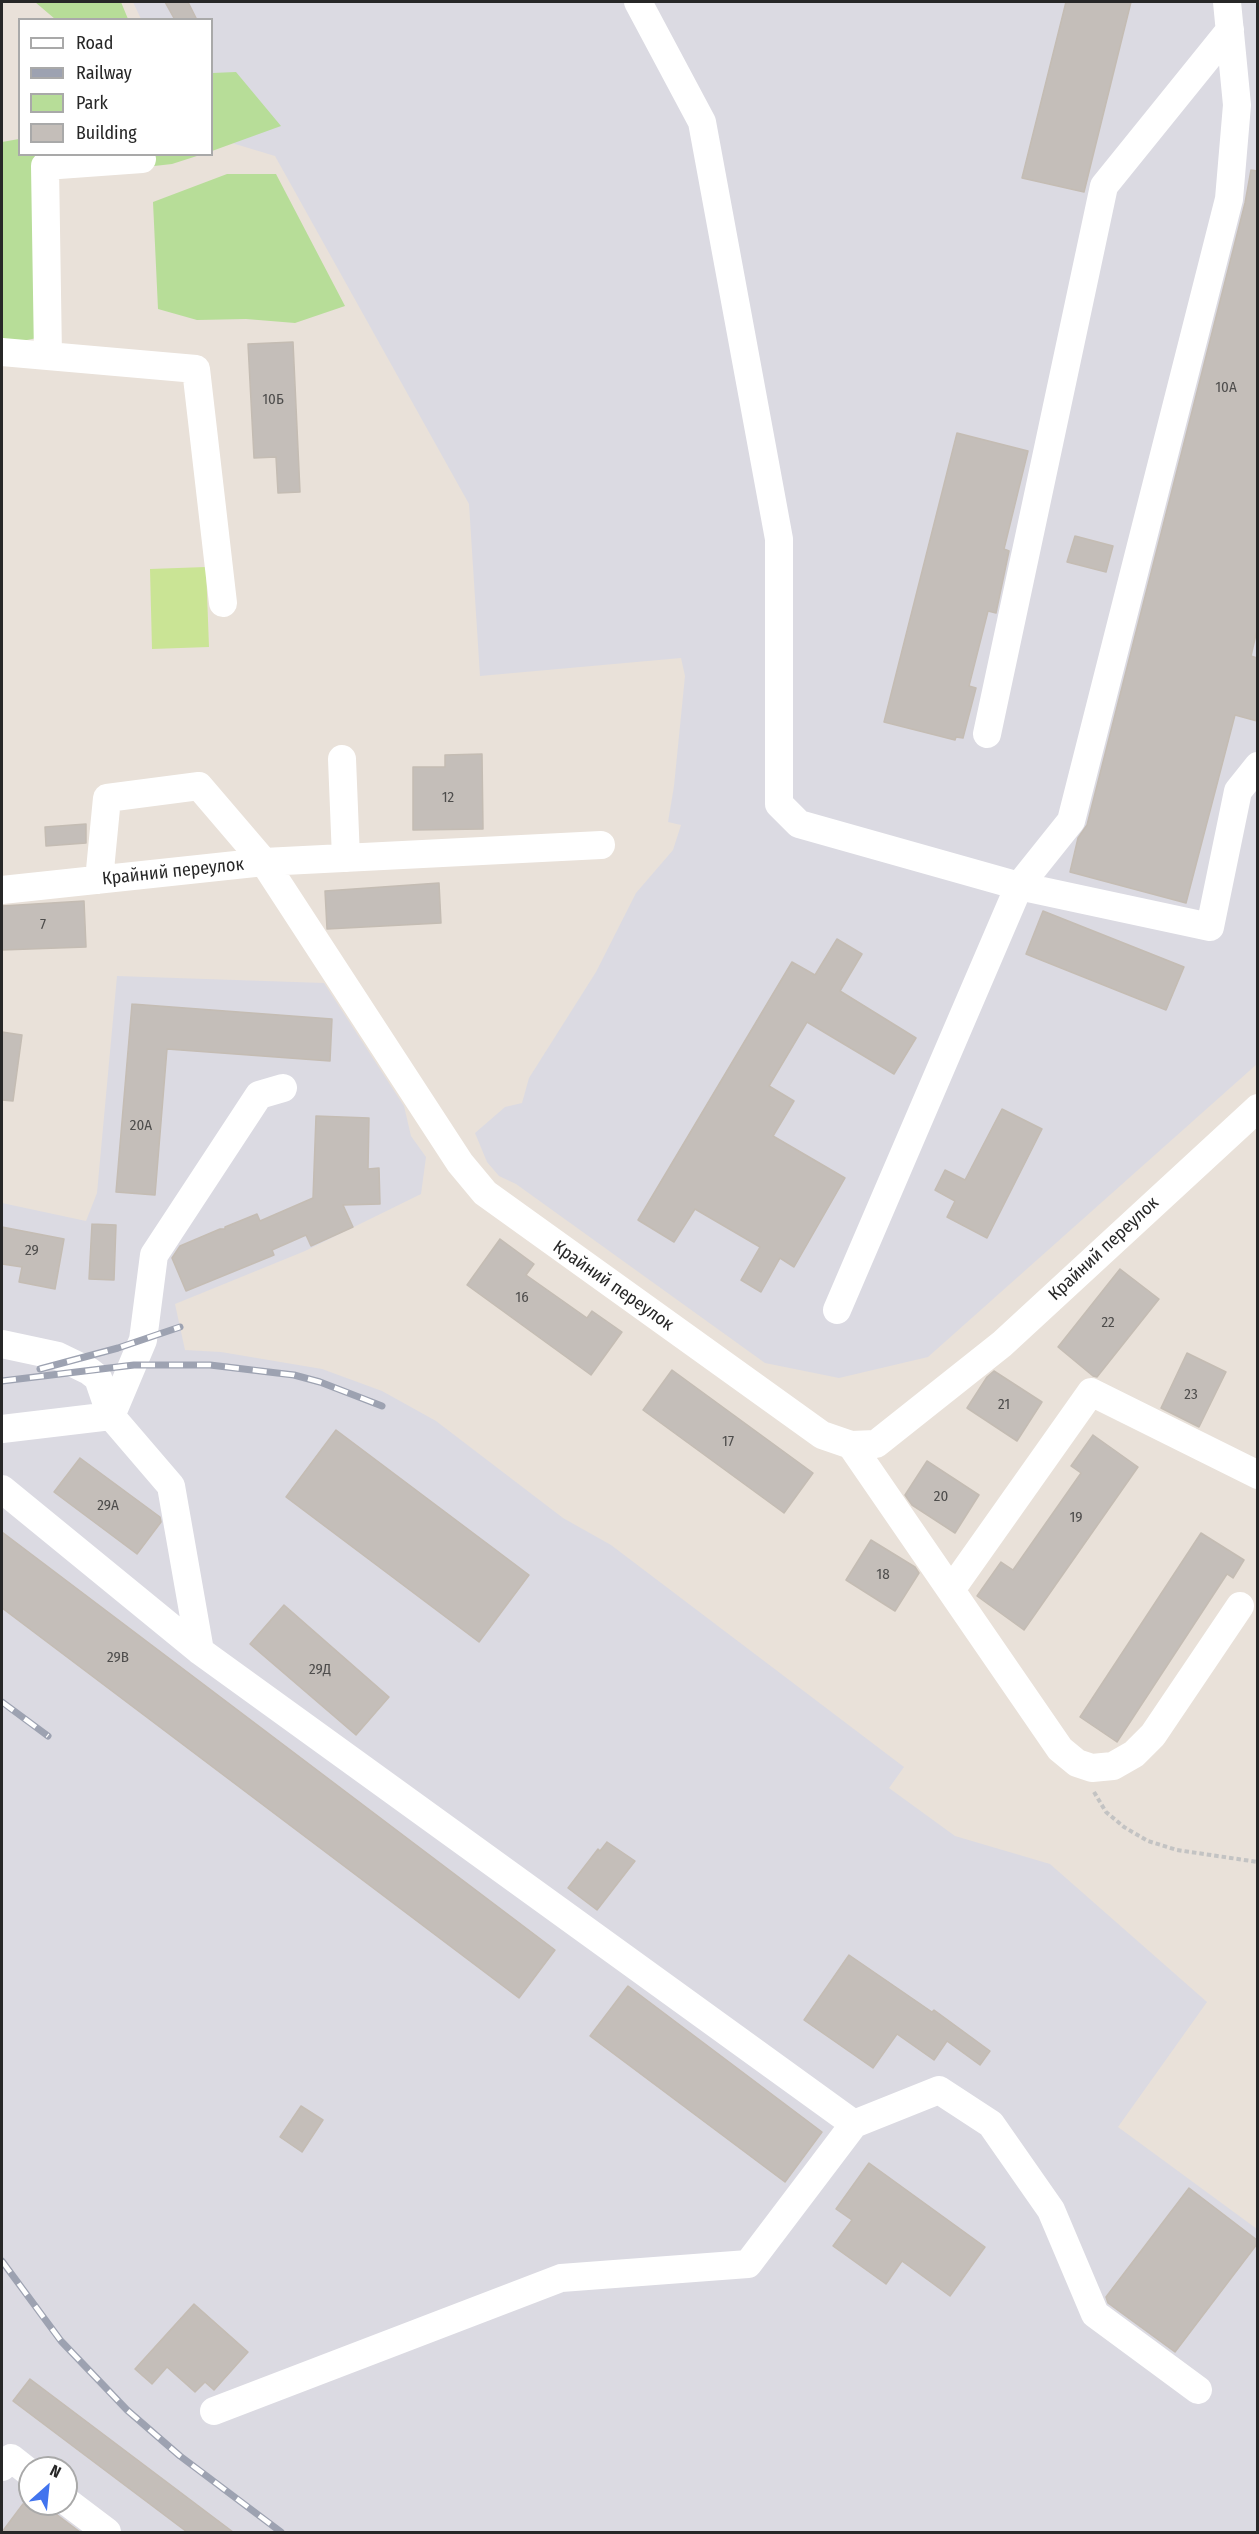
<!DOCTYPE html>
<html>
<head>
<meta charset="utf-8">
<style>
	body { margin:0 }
	#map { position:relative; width:1259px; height:2534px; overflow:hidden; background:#e9e1d9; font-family:"Fira Sans Condensed",sans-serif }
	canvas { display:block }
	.frame { position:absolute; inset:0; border:3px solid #272727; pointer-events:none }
	.legend { position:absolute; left:18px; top:18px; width:195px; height:138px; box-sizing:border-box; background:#fff; border:2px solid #a9a9a9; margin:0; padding:8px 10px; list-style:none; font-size:18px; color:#272727 }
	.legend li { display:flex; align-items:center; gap:12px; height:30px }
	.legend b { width:30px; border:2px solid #a9a9a9 }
	.north { position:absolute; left:18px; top:2456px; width:60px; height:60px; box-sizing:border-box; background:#fff; border:2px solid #a9a9a9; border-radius:50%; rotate:27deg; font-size:16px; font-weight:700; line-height:24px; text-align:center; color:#272727 }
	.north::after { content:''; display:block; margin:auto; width:21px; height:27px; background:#4274ee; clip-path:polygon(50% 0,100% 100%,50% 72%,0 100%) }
</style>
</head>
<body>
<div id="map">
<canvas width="1259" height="2534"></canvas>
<div class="frame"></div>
<ul class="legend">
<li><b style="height:8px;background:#fff"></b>Road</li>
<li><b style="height:8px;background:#9da2b1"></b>Railway</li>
<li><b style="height:16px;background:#b7dd98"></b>Park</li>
<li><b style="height:16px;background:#c4beb9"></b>Building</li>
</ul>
<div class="north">N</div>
</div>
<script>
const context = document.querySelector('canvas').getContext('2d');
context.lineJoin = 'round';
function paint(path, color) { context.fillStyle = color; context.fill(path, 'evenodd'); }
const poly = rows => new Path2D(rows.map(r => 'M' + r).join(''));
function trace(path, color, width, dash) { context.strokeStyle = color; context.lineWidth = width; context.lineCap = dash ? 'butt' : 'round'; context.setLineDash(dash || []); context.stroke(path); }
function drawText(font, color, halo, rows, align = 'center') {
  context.font = font + ' "Fira Sans Condensed",sans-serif'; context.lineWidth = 4.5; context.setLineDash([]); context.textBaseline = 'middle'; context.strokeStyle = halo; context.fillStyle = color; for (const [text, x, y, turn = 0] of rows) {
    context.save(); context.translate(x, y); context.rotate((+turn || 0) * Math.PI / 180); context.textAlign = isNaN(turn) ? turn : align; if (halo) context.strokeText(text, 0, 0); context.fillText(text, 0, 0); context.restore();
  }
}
const industrial = poly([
	[133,2,1257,2,1257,1064,928,1357,839,1378,765,1363,516,1184,499,1176,487,1162,475,1133,505,1107,522,1103,529,1078,596,972,636,893,673,850,681,825,668,822,674,786,685,676,681,658,480,676,469,504,275,156,212,137,212,20,141,19],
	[117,976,324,983,404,1106,411,1136,426,1157,421,1194,305,1251,175,1304,185,1350,221,1352,322,1369,382,1391,436,1421,563,1518,611,1545,904,1767,889,1788,955,1836,1050,1864,1207,2002,1118,2127,1257,2229,1257,2532,2,2532,2,1203,86,1221,97,1193],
	[30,2468,66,2468,66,2504,30,2504]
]);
const green = poly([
	[35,2,121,2,128,19,55,19],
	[236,72,281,126,212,151,212,73],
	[19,139,20,154,200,155,172,164,38,179,37,338,2,345,2,142],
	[227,174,276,174,345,306,295,323,246,319,197,320,158,309,153,202]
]);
const pitch = poly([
	[206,567,209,647,152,649,150,569]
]);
const building = poly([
	[165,2,188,2,197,20,175,20,165,2],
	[1066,2,1131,2,1084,192,1022,178,1066,2],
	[1251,170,1257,171,1257,630,1251,656,1257,658,1257,721,1235,715,1186,903,1070,872,1078,838,1087,825,1245,203,1251,170],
	[293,342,300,492,278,493,276,457,254,458,248,344,293,342],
	[957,433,1028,451,1004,549,1009,551,996,613,988,611,969,686,976,688,963,738,956,737,955,740,884,722,957,433],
	[1075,536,1113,546,1106,572,1067,562,1075,536],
	[482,754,483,829,413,830,413,767,445,767,445,755,482,754],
	[86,824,86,843,46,846,45,827,86,824],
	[439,883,441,923,327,929,325,891,439,883],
	[84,901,86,947,2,950,2,906,84,901],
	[1043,911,1184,967,1166,1010,1026,954,1043,911],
	[837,939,862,954,840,991,916,1038,894,1074,807,1022,769,1086,794,1101,773,1136,845,1178,794,1267,780,1258,761,1292,741,1280,760,1247,695,1209,674,1242,638,1220,792,962,815,975,837,939],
	[132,1004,332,1019,330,1061,167,1049,155,1195,116,1192,132,1004],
	[2,1032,22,1035,13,1101,2,1100,2,1032],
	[1002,1109,1042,1129,987,1238,947,1217,955,1201,935,1190,945,1170,965,1180,1002,1109],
	[316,1116,369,1118,368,1169,379,1168,380,1204,343,1205,353,1227,311,1246,306,1235,272,1250,274,1255,186,1291,172,1258,180,1246,220,1229,225,1229,225,1227,257,1214,260,1221,313,1198,316,1116],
	[92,1224,116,1225,114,1280,89,1279,92,1224],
	[2,1227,64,1239,55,1289,19,1282,22,1267,2,1264,2,1227],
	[500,1239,534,1264,526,1275,587,1318,592,1311,622,1332,591,1375,467,1285,500,1239],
	[1120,1269,1159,1299,1097,1377,1093,1376,1058,1347,1120,1269],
	[1187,1353,1226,1372,1199,1427,1161,1408,1187,1353],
	[672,1370,813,1473,784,1513,643,1410,672,1370],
	[994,1371,1042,1402,1017,1441,967,1408,987,1377,994,1371],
	[336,1430,529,1575,479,1642,286,1497,336,1430],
	[1093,1435,1138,1467,1024,1630,977,1596,1001,1562,1013,1570,1081,1473,1071,1466,1093,1435],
	[80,1458,160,1517,161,1522,137,1554,54,1492,80,1458],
	[927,1461,979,1495,955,1533,912,1505,905,1495,927,1461],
	[2,1532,555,1950,519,1998,2,1608,2,1532],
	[1201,1533,1244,1560,1233,1578,1227,1574,1117,1742,1080,1717,1201,1533],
	[871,1540,915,1567,919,1573,895,1611,846,1580,871,1540],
	[284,1605,389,1697,356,1735,250,1644,284,1605],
	[607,1842,635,1861,597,1910,568,1888,598,1849,600,1851,607,1842],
	[849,1955,932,2012,934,2010,990,2051,980,2065,947,2041,934,2060,897,2034,873,2068,804,2020,849,1955],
	[628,1986,822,2132,785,2182,590,2036,628,1986],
	[301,2106,323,2120,302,2152,280,2137,301,2106],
	[869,2163,985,2247,950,2296,902,2261,886,2284,833,2246,852,2220,836,2209,869,2163],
	[1189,2188,1257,2240,1257,2244,1175,2352,1108,2303,1106,2297,1189,2188],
	[194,2304,248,2352,214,2390,205,2382,195,2392,167,2367,152,2384,135,2369,194,2304],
	[30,2379,233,2532,187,2532,13,2401,30,2379],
	[23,2504,49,2504,56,2514,80,2532,2,2532,23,2504]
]);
const path = poly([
	[1094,1792,1106,1812,1124,1827,1148,1841,1177,1850,1258,1862]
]);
const minor = poly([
	[638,2,702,122,779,539,779,804,799,824,1019,886,837,1310],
	[1227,2,1237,105,1229,199,1071,821,1019,886,1210,927,1238,791,1258,766],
	[2,352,196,369,223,603],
	[48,356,45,166,142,159],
	[987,734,1104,186,1230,30],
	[342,759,346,858],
	[99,880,107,798,199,786,264,862,601,845],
	[2,890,264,862,460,1163,485,1193,822,1435,851,1445,876,1444,1002,1344,1258,1108],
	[2,1344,58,1356,89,1371,98,1378,111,1416,171,1486,200,1651],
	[2,1429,111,1416,143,1340,154,1255,259,1095,283,1088],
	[851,1445,1060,1749,1077,1763,1092,1768,1113,1766,1134,1754,1153,1735,1240,1606],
	[2,1489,200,1651,854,2124,939,2090,991,2124,1051,2210,1095,2314,1198,2390],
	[951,1590,1091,1392,1258,1475],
	[214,2411,561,2278,748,2264,854,2124],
	[2,2467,11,2458,30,2473],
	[66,2501,107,2532]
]);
const rail = poly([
	[40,1369,118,1348,180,1327],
	[2,1381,134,1365,210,1365,294,1375,320,1382,382,1406],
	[2,1702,48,1736],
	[2,2261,61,2341,127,2410,180,2456,281,2532]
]);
const numberNames = [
	["10А",1226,388],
	["10Б",273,400],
	["12",448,798],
	["7",43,925],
	["20А",141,1126],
	["29",32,1251],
	["16",522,1298],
	["22",1108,1323],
	["23",1191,1395],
	["21",1004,1405],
	["17",728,1442],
	["20",941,1497],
	["29А",108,1506],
	["19",1076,1518],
	["18",883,1575],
	["29В",118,1658],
	["29Д",320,1670]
];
const streetNames = [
	["Крайний переулок",173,872,-6],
	["Крайний переулок",1104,1249,-43],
	["Крайний переулок",613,1286,35]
];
paint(industrial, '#dbdae2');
paint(green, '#b7dd98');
paint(pitch, '#cae495');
paint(building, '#c4beb9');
trace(building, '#c4bcb3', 1.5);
trace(path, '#c3c3c3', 4, [4.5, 3]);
trace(minor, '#fff', 28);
trace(rail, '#9da2b1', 7);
trace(rail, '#fff', 4.5, [14]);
drawText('15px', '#4e4d4c', null, numberNames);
drawText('18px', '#272727', '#fff', streetNames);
</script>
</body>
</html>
